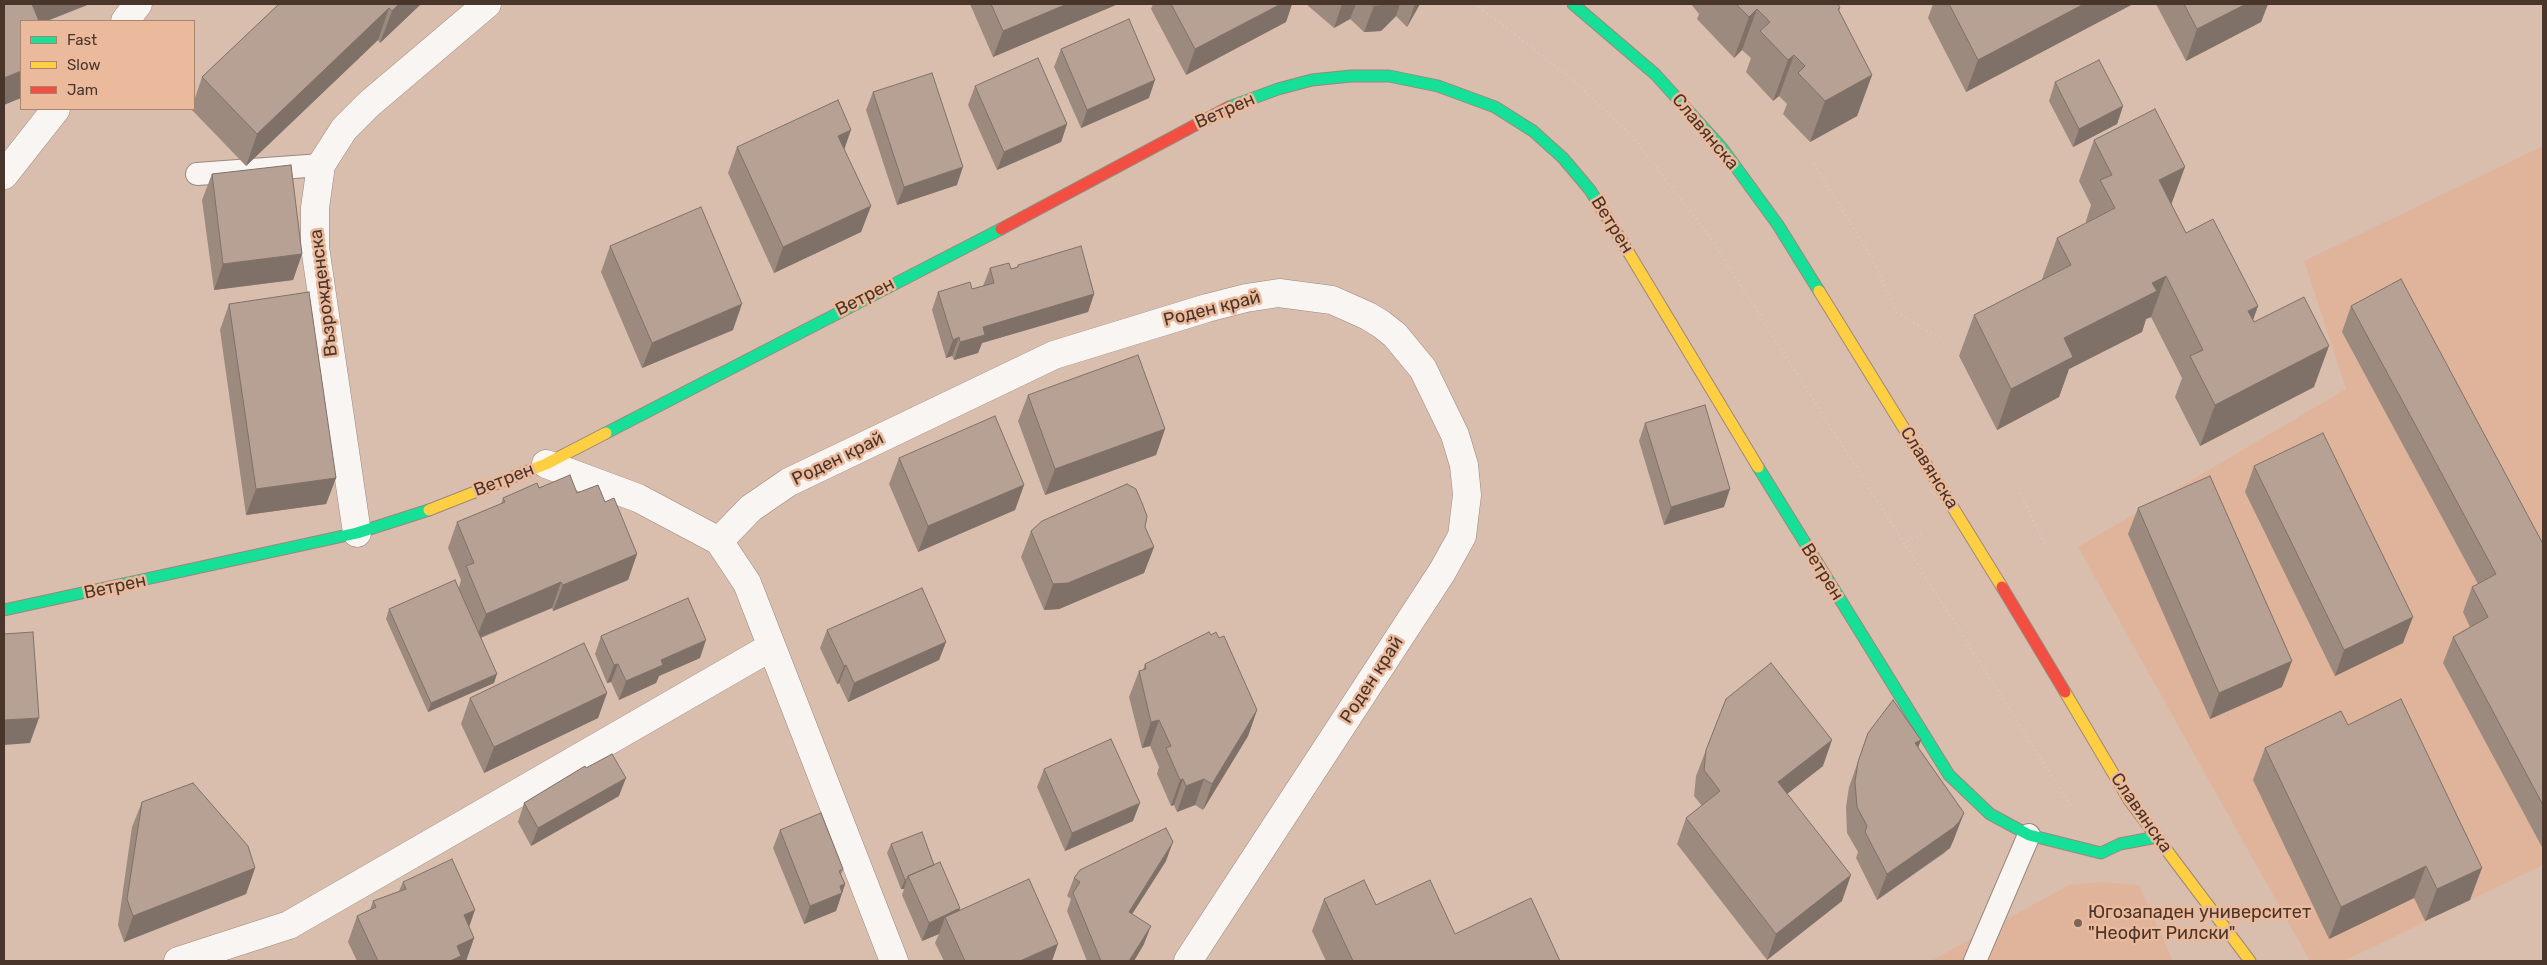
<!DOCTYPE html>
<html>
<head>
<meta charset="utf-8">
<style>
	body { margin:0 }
	#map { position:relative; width:2547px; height:965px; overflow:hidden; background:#d9beae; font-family:Rubik,sans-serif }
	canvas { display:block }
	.frame { position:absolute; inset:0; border:5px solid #4a352a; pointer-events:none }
	.legend { position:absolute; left:20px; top:20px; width:175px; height:90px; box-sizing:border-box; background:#ebb99c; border:1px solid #ab846e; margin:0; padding:6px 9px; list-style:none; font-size:15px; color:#4a352a }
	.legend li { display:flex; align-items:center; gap:10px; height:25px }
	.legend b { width:25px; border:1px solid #ab846e }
</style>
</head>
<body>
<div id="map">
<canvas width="2547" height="965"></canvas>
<div class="frame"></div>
<ul class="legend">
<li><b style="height:6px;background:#16e098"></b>Fast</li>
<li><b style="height:6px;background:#ffcf43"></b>Slow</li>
<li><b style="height:6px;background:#f24e42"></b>Jam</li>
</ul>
</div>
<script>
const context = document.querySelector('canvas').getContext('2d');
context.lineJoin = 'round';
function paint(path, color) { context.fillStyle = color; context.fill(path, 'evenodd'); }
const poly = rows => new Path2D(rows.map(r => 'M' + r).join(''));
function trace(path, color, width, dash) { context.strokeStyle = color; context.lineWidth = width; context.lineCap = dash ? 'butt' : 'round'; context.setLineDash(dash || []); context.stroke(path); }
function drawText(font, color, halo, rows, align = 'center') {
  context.font = font + ' Rubik,sans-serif'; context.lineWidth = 5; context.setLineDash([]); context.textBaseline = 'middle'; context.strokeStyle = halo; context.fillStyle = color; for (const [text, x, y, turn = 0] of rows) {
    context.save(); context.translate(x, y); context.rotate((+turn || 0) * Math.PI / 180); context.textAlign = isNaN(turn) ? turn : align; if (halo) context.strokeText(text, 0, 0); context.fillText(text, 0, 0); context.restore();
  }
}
const built = poly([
	[2543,146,2543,865,2344,961,2310,961,2078,547,2346,389,2304,261],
	[2103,882,2139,885,2173,961,1931,961,2069,885]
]);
const path = poly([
	[1475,4,1571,78,1634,138,1714,243,2072,808],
	[1814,164,1872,258,1896,312,1944,341],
	[2020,493,2045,544],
	[1903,544,1924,532]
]);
const lane = poly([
	[197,174,321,165],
	[1975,961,2029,835]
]);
const street = poly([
	[125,21,138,4],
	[4,175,56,109],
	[546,464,638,498,719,541,751,508,789,482,1054,355,1207,308,1246,298,1279,293,1332,300,1368,316,1381,324,1395,335,1423,369,1455,435,1464,465,1467,495,1462,536,1442,572,1188,961],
	[357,533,315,247,315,208,321,165,344,129,369,104,487,4],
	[719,541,747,583,894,961],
	[178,961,289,925,771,647]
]);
const fast = poly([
	[1573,4,1655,74,1722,148,1778,225,1819,291],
	[1229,107,1278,89,1312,80,1351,76,1389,76,1438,86,1495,107,1533,131,1563,158,1590,190,1629,253],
	[606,433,1001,229],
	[1758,467,1949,775,1990,814,2029,835,2101,853,2120,844,2157,837],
	[4,610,357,533,429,510]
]);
const slow = poly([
	[1629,253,1758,467],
	[1819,291,2002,587],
	[429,510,546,464,606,433],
	[2065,692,2129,800,2250,961]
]);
const jam = poly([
	[1001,229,1229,107],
	[2002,587,2065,692]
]);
const wall = poly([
	[279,4,421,4,380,43,378,40,246,166,191,109,194,109,194,101,202,77],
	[970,4,1118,4,993,57],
	[1153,4,1292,4,1286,22,1186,75,1151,9],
	[1306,4,1420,4,1407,27,1396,16,1381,31,1364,32,1350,19,1334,28],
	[1691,4,1838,4,1840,8,1839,11,1872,75,1857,116,1810,142,1783,114,1787,104,1779,96,1773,101,1746,72,1751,58,1742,50,1734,58,1697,19,1699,14],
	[1933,4,2133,4,1966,92,1928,18],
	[2156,4,2268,4,2261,22,2186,61],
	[1061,49,1149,98,1081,128,1054,67],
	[2055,82,2123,106,2117,124,2073,147,2049,101],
	[975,86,1067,124,1061,142,997,170,968,105],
	[873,92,957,185,897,205,866,110],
	[2094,140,2171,204,2186,233,2258,306,2253,320,2254,322,2314,387,2200,446,2175,397,2182,378,2151,317,2146,319,2142,332,2069,369,2059,397,1997,430,1959,356,1974,315,2043,280,2042,279,2057,238,2086,223,2086,221,2091,205,2079,181],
	[737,147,844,149,871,206,861,232,774,273,728,173],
	[212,174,302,254,293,280,214,290,202,200],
	[610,246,733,330,642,368,601,272],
	[1018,265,1094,294,1088,312,982,343,978,353,954,360,952,356,946,358,932,310,938,292,972,289,983,286,990,268,1011,269,1017,267],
	[229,304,336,478,326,504,246,515,220,330],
	[2351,306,2543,544,2543,849,2443,663,2453,637,2470,627,2463,612,2472,587,2478,584,2342,332],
	[1028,395,1165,429,1156,455,1045,495,1018,421],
	[1645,423,1724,507,1664,525,1639,441],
	[899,458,1024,485,1015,510,918,552,889,484],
	[2254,466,2403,643,2335,676,2245,492],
	[539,488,577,493,605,502,637,554,628,580,553,611,552,608,481,638,494,683,428,712,386,619,389,609,459,587,461,580,448,548,457,522,501,504,503,498],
	[2138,508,2282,687,2210,719,2128,534],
	[1145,527,1154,547,1144,573,1059,609,1044,610,1021,557,1031,531],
	[827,630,946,642,939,660,848,702,839,683,837,684,820,648],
	[601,636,700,658,659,676,656,683,619,700,611,682,607,683,595,654],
	[1145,664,1257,710,1248,736,1203,810,1195,805,1177,812,1174,805,1171,806,1157,774,1159,767,1150,746,1142,748,1129,697,1139,671,1143,670],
	[607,693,598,718,484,773,461,724,470,698],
	[2348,725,2470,900,2425,921,2414,898,2329,939,2253,780,2265,748],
	[1868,733,1921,740,1918,747,1954,839,1950,848,1943,854,1877,900,1856,858,1858,852,1847,833,1846,807,1849,787],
	[1706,750,1823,766,1787,794,1842,901,1767,960,1677,844,1686,818,1702,806,1694,796,1696,776],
	[586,768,619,796,531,846,518,822,524,803],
	[1044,769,1133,821,1065,851,1037,787],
	[142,802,255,868,246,894,124,942,118,925,132,827],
	[780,830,843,869,841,875,845,884,836,911,804,924,773,848],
	[891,844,934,865,960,910,1052,961,944,961,935,943,939,934,922,941,902,895,904,889,901,889,887,853],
	[1166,861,1132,914,1144,944,1134,961,1087,961,1067,911,1071,899,1067,896,1074,878],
	[403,882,469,927,474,938,466,961,357,961,348,942,357,916,370,910,373,901,399,891],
	[1324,899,1376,905,1455,934,1560,961,1326,961,1312,931]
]);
const shadedWall = poly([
	[30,4,90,4,47,21,23,21],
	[399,4,421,4,380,43,392,11],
	[1067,4,1118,4,993,57,1003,31],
	[1281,4,1292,4,1286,22,1186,75,1195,49],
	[1342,4,1356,4,1350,19,1334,28],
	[1392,4,1400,4,1396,16,1381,31,1364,32,1374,6],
	[1415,4,1420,4,1407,27],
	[2084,4,2133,4,1966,92,1978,60],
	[2246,4,2268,4,2261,22,2186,61,2197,29],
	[389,8,378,40,246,166,257,134],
	[1757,9,1742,50,1734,58,1749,17],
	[1794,55,1779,96,1773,101,1788,60],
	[21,71,21,98,4,105,4,78],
	[1872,75,1857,116,1810,142,1825,101],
	[1155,80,1149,98,1081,128,1087,110],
	[2123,106,2117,124,2073,147,2079,129],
	[1067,124,1061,142,997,170,1004,152],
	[851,130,842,156,838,136],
	[963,167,957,185,897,205,904,187],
	[2185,167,2170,208,2159,180],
	[871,206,861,232,774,273,783,247],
	[302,254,293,280,214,290,223,264],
	[2166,276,2151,317,2146,319,2142,332,2069,369,2059,397,1997,430,2011,389,2064,338,2152,283],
	[1094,294,1088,312,982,343,978,353,954,360,960,342,983,327],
	[742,304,733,330,642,368,652,343],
	[2258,306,2243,347,2248,311],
	[959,337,952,356,946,358,953,340],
	[2329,346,2314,387,2200,446,2215,405],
	[1165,429,1156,455,1045,495,1055,469],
	[336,478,326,504,246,515,256,489],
	[1024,485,1015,510,918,552,928,526],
	[1730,489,1724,507,1664,525,1671,507],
	[1154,547,1144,573,1059,609,1044,610,1053,584],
	[637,554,628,580,553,611,563,585],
	[561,582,552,608,476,639,486,614],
	[2413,617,2403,643,2335,676,2344,650],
	[706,640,700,658,659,676,656,683,619,700,626,681,661,660],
	[946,642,939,660,848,702,854,683],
	[2292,661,2282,687,2210,719,2219,693],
	[618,664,611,682,607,683,614,665],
	[846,665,839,683,837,684,844,666],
	[497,674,494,683,428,712,431,703],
	[607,693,598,718,484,773,494,747],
	[1257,710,1248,736,1203,810,1212,784],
	[39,718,30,743,4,745,4,720],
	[1159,720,1150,746,1142,748,1151,722],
	[1832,740,1823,766,1769,808,1778,782],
	[1921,740,1911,766,1915,743],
	[626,778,619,796,531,846,538,828],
	[1183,779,1174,805,1171,806,1180,780],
	[1204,779,1195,805,1177,812,1186,786],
	[1140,803,1133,821,1065,851,1072,833],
	[1964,813,1954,839,1950,848,1877,900,1887,874],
	[1173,842,1166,861,1122,930,1129,912],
	[2426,866,2414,898,2329,939,2341,907],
	[255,868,246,894,124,942,133,916],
	[2482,868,2470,900,2425,921,2437,889],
	[1851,875,1842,901,1767,960,1776,934],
	[907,879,904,889,901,889,905,880],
	[845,884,836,911,804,924,810,906,840,886],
	[960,908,954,927,945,917,939,934,922,941,929,923],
	[475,910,466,936,464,915],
	[1151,926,1144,944,1134,961,1129,961],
	[474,938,466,961,450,961,457,946],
	[1058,944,1052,961,1020,961]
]);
const building = poly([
	[4,4,32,4,39,21,21,21,21,71,4,78,4,4],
	[279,4,399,4,392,11,389,8,257,134,202,77,279,4],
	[991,4,1067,4,1003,31,991,4],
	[1171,4,1281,4,1195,49,1171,4],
	[1371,4,1392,4,1391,5,1374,6,1371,4],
	[1736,4,1838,4,1840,8,1838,9,1872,75,1825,101,1798,73,1805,66,1794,55,1788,60,1760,31,1770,22,1757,9,1749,17,1736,4],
	[1949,4,2084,4,1978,60,1949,4],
	[2184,4,2246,4,2197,29,2184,4],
	[1129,19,1155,80,1087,110,1061,49,1129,19],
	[1038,58,1067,124,1004,152,975,86,1038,58],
	[2099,60,2123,106,2079,129,2055,82,2099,60],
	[932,73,963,167,904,187,873,92,932,73],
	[838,100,851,130,838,136,871,206,783,247,737,147,838,100],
	[2155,109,2185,167,2159,180,2186,233,2213,219,2258,306,2248,311,2254,322,2304,297,2329,346,2215,405,2190,356,2203,350,2166,276,2152,283,2157,291,2064,338,2073,357,2011,389,1974,315,2071,265,2057,238,2115,208,2100,180,2112,175,2094,140,2155,109],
	[291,165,302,254,223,264,212,174,291,165],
	[701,207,742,304,652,343,610,246,701,207],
	[1081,246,1094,294,983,327,985,335,960,342,959,337,953,340,938,292,970,282,972,289,994,283,990,268,1009,263,1011,269,1018,267,1018,265,1081,246],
	[2401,279,2543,544,2543,805,2453,637,2488,617,2472,587,2496,574,2351,306,2401,279],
	[309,292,336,478,256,489,229,304,309,292],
	[1138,355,1165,429,1055,469,1028,395,1138,355],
	[1705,405,1730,489,1671,507,1645,423,1705,405],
	[995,416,1024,485,928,526,899,458,995,416],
	[2323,433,2413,617,2344,650,2254,466,2323,433],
	[570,475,577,493,598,485,605,502,614,498,637,554,563,585,561,582,486,614,466,566,474,563,457,522,505,502,503,498,537,483,539,488,570,475],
	[2210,476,2292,661,2219,693,2138,508,2210,476],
	[1127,484,1136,489,1142,503,1147,516,1145,527,1154,547,1068,583,1053,584,1031,531,1042,521,1127,484],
	[455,580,497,674,431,703,389,609,455,580],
	[922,588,946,642,854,683,846,665,844,666,827,630,922,588],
	[688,598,706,640,661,660,663,665,626,681,618,664,614,665,601,636,688,598],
	[33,632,39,718,4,720,4,634,33,632],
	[1209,632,1211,635,1216,632,1219,638,1224,636,1257,710,1212,784,1204,779,1186,786,1183,779,1180,780,1166,748,1171,746,1159,720,1151,722,1139,671,1146,669,1145,664,1209,632],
	[584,643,607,693,494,747,470,698,584,643],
	[1771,663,1832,740,1778,782,1851,875,1776,934,1686,818,1720,791,1704,770,1706,750,1726,699,1771,663],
	[2401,699,2482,868,2437,889,2426,866,2341,907,2265,748,2341,711,2348,725,2401,699],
	[1893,700,1921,740,1915,743,1964,813,1959,822,1953,828,1887,874,1865,832,1867,826,1857,807,1855,782,1858,762,1868,733,1893,700],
	[1111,739,1140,803,1072,833,1044,769,1111,739],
	[612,754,626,778,538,828,524,803,585,766,586,768,612,754],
	[193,783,248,846,255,868,133,916,127,899,142,802,193,783],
	[821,813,843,869,839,871,845,884,840,886,842,893,810,906,780,830,821,813],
	[1166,828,1173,842,1129,912,1151,926,1129,961,1101,961,1073,893,1080,882,1074,878,1080,870,1166,828],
	[922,832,934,865,908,876,907,879,905,880,891,844,922,832],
	[452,859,475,910,464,915,474,938,457,946,461,956,450,961,378,961,357,916,376,907,373,901,406,889,403,882,452,859],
	[940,862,960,908,929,923,908,876,940,862],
	[1029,879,1058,944,1020,961,965,961,945,917,1029,879],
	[1364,880,1376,905,1430,880,1455,934,1531,898,1560,961,1353,961,1324,899,1364,880]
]);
const markers = [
	[2078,923,5,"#7c6558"]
];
const streetNames = [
	["Ветрен",1225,111,-24],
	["Славянска",1705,132,50],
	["Ветрен",1612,225,58],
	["Възрожденска",324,293,-97],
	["Ветрен",865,297,-27],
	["Роден край",1212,309,-14],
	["Роден край",838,459,-26],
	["Славянска",1929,468,58],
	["Ветрен",504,480,-21],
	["Ветрен",1822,572,58],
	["Ветрен",115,587,-12],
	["Роден край",1372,680,-57],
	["Славянска",2141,813,55]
];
const poiNames = [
	["Югозападен университет",2088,913],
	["\"Неофит Рилски\"",2088,934]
];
paint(built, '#dfb49b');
trace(lane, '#9b877a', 24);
trace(street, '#9b877a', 29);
trace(fast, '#9b877a', 13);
trace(slow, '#9b877a', 13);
trace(jam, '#9b877a', 13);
trace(path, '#d2c9c4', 3, [1, 4]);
trace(lane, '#f9f5f3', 22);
trace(street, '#f9f5f3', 28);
trace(fast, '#16e098', 11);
trace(slow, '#ffcf43', 11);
trace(jam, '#f24e42', 11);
paint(wall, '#9d8a7f');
paint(shadedWall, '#7f7168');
paint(building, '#b6a194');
trace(building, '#7f7168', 1);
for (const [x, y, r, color] of markers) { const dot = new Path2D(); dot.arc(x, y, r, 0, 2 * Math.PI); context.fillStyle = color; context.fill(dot); trace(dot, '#ebb99c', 2); }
drawText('18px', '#4a352a', '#ebb99c', streetNames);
drawText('18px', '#4a352a', '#ebb99c', poiNames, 'left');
</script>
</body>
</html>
